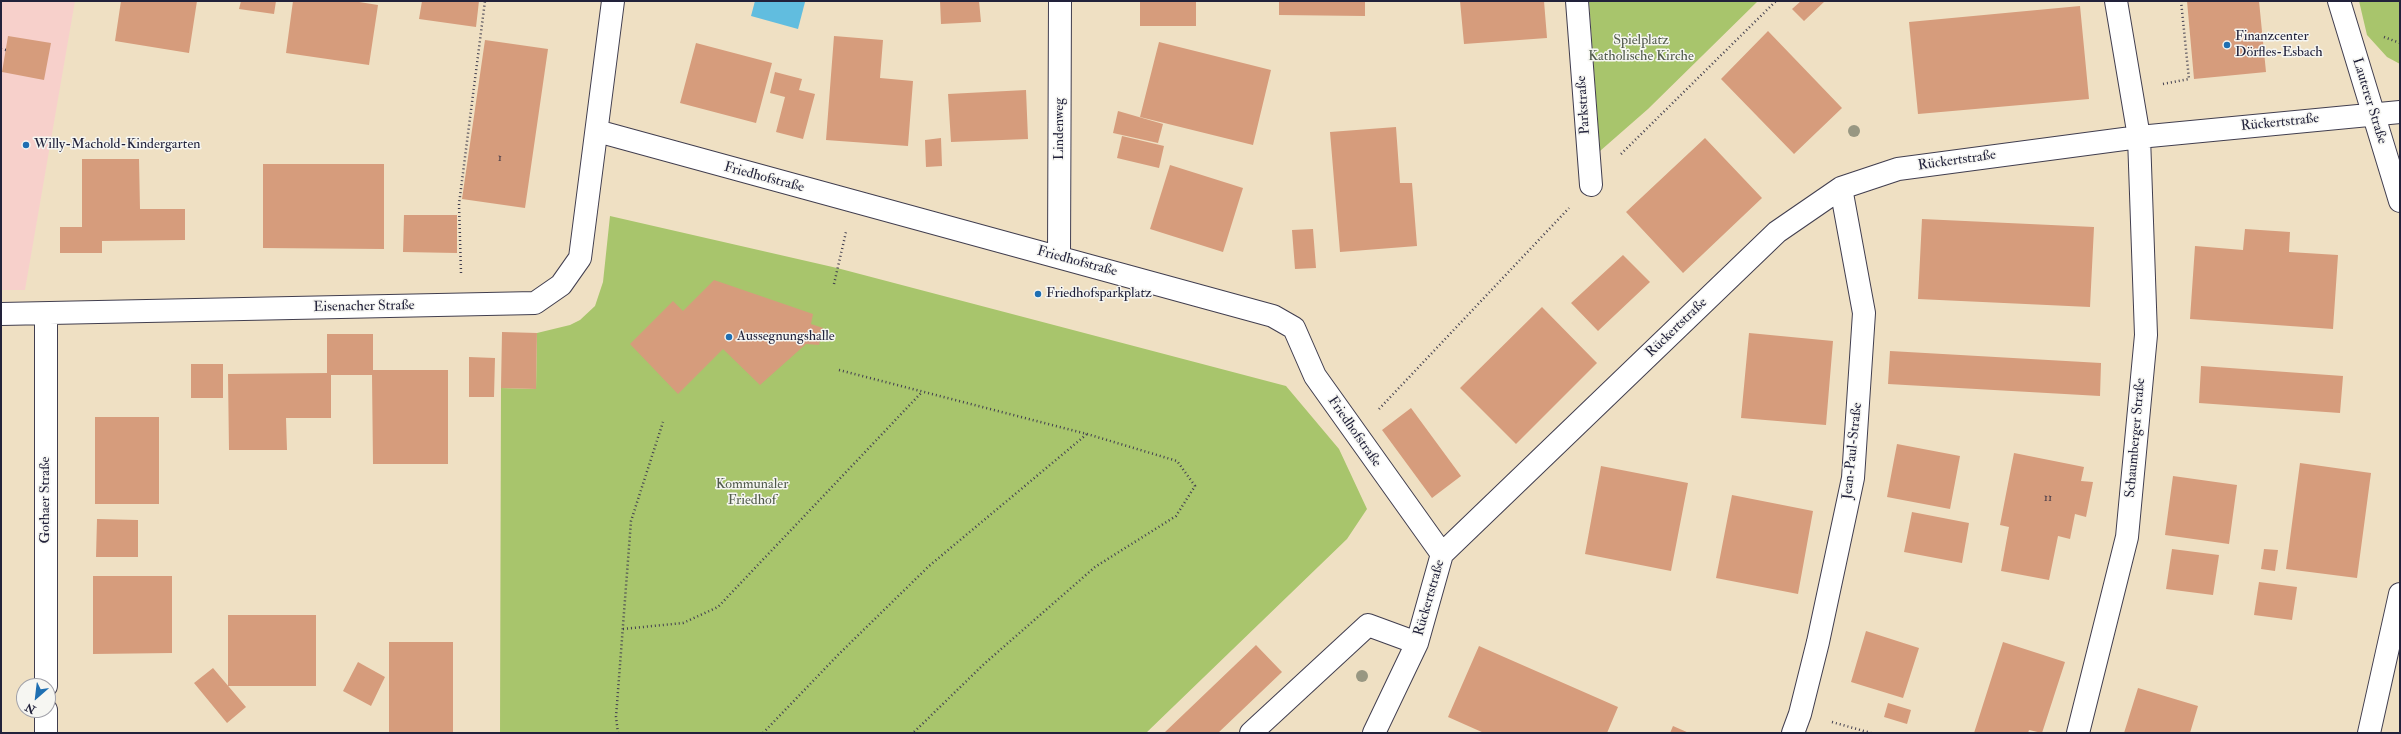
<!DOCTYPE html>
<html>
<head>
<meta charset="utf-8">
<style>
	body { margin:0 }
	#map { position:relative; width:2401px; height:734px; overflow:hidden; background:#efe0c3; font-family:"IM FELL Double Pica",serif }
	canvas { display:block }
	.frame { position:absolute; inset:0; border:2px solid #22223b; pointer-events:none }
	.north { position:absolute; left:16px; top:678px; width:40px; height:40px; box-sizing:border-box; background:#f6f6f2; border:1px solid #a1a1a9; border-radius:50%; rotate:208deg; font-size:11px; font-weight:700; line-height:16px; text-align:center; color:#22223b }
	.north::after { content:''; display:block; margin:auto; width:14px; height:18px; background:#1f6fb2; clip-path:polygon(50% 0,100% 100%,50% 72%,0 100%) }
</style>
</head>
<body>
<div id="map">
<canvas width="2401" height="734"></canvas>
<div class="frame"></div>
<div class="north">N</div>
</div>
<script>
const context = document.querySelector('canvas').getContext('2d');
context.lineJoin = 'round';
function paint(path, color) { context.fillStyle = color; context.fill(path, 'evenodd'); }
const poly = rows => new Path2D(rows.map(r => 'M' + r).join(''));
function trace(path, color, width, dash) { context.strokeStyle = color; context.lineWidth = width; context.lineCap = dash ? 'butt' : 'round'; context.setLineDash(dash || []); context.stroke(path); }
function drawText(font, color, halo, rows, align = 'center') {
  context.font = font + ' "IM FELL Double Pica",serif'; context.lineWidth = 3; context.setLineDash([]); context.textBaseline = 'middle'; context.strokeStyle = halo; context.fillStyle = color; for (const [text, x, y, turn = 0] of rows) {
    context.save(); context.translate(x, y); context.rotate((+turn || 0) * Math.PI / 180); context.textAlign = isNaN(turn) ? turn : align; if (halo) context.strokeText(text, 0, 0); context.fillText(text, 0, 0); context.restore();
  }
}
const built = poly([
	[1,1,75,1,25,290,1,290]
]);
const green = poly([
	[1589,1,1758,1,1648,109,1600,151],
	[2359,1,2400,1,2400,64,2387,57,2367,35],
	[610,216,837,268,1286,386,1339,449,1367,509,1347,539,1146,733,500,733,501,388,536,389,537,333,570,325,580,320,595,306,603,282]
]);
const water = poly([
	[755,1,805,2,798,29,751,16]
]);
const building = poly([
	[121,1,197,1,189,53,115,41],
	[241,1,276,1,274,14,239,9],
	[293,1,353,1,378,5,369,65,286,53],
	[422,1,479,1,476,27,419,19],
	[940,1,979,1,981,22,941,24],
	[1140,1,1196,1,1196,26,1140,26],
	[1279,1,1365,1,1365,16,1279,15],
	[1460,1,1544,1,1547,38,1464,44],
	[1801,1,1825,1,1804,21,1792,9],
	[2187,1,2259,1,2266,72,2194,79],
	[2080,6,2089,99,1918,114,1909,22],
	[1768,31,1842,108,1794,154,1721,79],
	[8,36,51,43,44,80,2,72],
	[834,36,883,40,880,78,913,81,908,146,826,140],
	[485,40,548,49,525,208,462,199],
	[1159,42,1271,70,1253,145,1140,117],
	[696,43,772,63,756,123,680,103],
	[775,72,802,79,799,90,815,94,803,139,776,132,785,97,770,93],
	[1026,90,1028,139,951,142,948,94],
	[1118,111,1163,124,1158,143,1113,133],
	[1396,127,1400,183,1412,183,1417,246,1340,252,1330,132],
	[1122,136,1164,146,1159,168,1117,158],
	[941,138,942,166,926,167,925,140],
	[1705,138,1762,198,1683,273,1626,212],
	[82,159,139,159,140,209,185,209,185,240,102,241,102,253,60,253,60,227,82,227],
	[263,164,384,164,384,249,263,248],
	[1170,165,1243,188,1223,252,1150,229],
	[404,215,457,215,457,253,403,252],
	[1922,219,2094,227,2090,307,1918,299],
	[1313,229,1316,268,1295,269,1292,230],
	[2245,229,2290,232,2289,252,2338,255,2333,329,2190,319,2195,246,2243,250],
	[1623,255,1650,282,1598,331,1571,303],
	[714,280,813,314,811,324,823,328,819,345,806,344,760,385,723,349,678,394,630,344,673,301,683,311],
	[1542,307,1597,363,1516,444,1460,388],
	[502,332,537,333,536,389,501,388],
	[1749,333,1833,341,1826,425,1741,418],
	[327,334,373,334,373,370,448,370,448,464,373,464,372,375,331,375,331,418,286,418,287,450,229,450,228,374,327,373],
	[1890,351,2101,363,2100,396,1888,384],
	[469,357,495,358,494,397,469,397],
	[191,364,223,364,223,398,191,398],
	[2201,366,2343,376,2340,413,2199,403],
	[1411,408,1461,476,1432,498,1382,430],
	[95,417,159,417,159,504,95,504],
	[1897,444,1960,456,1950,509,1887,497],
	[2014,453,2084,467,2081,481,2093,482,2086,517,2075,514,2070,539,2058,536,2049,580,2001,571,2009,527,2000,525],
	[2300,463,2371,473,2357,578,2286,569],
	[1601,466,1688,483,1671,571,1585,554],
	[2173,476,2237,485,2229,544,2165,535],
	[1732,495,1813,511,1798,594,1716,578],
	[1912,512,1969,523,1962,563,1904,552],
	[97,519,138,520,138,557,96,557],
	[2172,549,2219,555,2213,595,2166,589],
	[2264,549,2278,550,2275,571,2261,569],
	[93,576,172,576,172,653,93,654],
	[2259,582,2297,587,2292,620,2254,615],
	[228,615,316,615,316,686,228,686],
	[1866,631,1919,648,1903,698,1851,682],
	[389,642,453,642,453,733,389,733],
	[2003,642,2065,662,2042,733,2029,730,2028,733,1974,733],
	[1256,645,1282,672,1218,733,1164,733],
	[1479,646,1618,707,1607,733,1484,733,1448,717],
	[358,662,385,677,371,706,343,691],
	[213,668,246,707,227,723,194,683],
	[2138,688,2198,706,2190,733,2124,733],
	[1888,703,1911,710,1907,724,1884,717],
	[1673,726,1689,733,1670,733]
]);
const path = poly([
	[2384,37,2400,43],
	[1,49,6,50],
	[2163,84,2189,79,2181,1],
	[1621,154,1776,1],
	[461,273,459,204,485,1],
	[834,284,846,232],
	[839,370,1087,434,1177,461,1195,486,1176,516,1095,567,984,664,913,733],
	[1379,409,1569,208],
	[623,629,683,623,718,607,922,392],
	[1832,722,1871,733],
	[618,733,616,717,631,521,663,422],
	[763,733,839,654,929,566,1087,434]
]);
const minor = poly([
	[1577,1,1591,185],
	[2339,1,2400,201],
	[597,131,1273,316,1294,328,1315,376,1442,554],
	[1059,256,1060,1],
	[1,314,535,303,561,285,580,258,613,1],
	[46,686,46,315],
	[46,733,46,710],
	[1251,733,1368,625,1417,643],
	[1374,733,1417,643,1442,554,1777,232,1841,188,1898,169,2139,137,2400,112],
	[1793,733,1800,714,1818,642,1853,478,1864,313,1841,188],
	[2078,733,2127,537,2146,335,2139,137,2116,1],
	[2369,733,2400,594]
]);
const trees = [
	[1854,131],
	[1362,676]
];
const markers = [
	[2227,45,4,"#1f6fb2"],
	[26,145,4,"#1f6fb2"],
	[1038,294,4,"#1f6fb2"],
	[729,337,4,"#1f6fb2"]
];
const numberNames = [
	["1",500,158],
	["11",2048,498]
];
const poiNames = [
	["Finanzcenter",2235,37],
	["Dörfles-Esbach",2235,53],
	["Willy-Machold-Kindergarten",34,145],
	["Friedhofsparkplatz",1046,294],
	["Aussegnungshalle",737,337]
];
const parkNames = [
	["Spielplatz",1641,41],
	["Katholische Kirche",1641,57],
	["Kommunaler",752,485],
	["Friedhof",752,501]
];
const streetNames = [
	["Lauterer Straße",2369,101,73],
	["Parkstraße",1584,105,-94],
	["Rückertstraße",2280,123,-6],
	["Lindenweg",1060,129,-90],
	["Rückertstraße",1957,161,-8],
	["Friedhofstraße",764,178,15],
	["Friedhofstraße",1077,262,15],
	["Eisenacher Straße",364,307,-1],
	["Rückertstraße",1677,328,-44],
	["Friedhofstraße",1354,432,55],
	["Schaumberger Straße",2136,438,-85],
	["Jean-Paul-Straße",1853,451,-84],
	["Gothaer Straße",46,500,-90],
	["Rückertstraße",1430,598,-74]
];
paint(built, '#f7d0cb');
paint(green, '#a8c56c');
paint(water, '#61bddf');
paint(building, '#d69c7c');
trace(minor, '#413e4f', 24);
trace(path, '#413e4f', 2.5, [1, 3]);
trace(minor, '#fff', 22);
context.fillStyle = '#989782';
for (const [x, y] of trees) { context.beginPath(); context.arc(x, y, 6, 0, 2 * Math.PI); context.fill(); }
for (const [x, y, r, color] of markers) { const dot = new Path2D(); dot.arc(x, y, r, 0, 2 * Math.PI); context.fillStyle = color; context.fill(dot); trace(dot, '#f6f6f2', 1.5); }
drawText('12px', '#4f404b', null, numberNames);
drawText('14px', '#22223b', '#f6f6f2', poiNames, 'left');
drawText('14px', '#515b4c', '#f6f6f2', parkNames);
drawText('14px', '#22223b', '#f6f6f2', streetNames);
</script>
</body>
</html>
